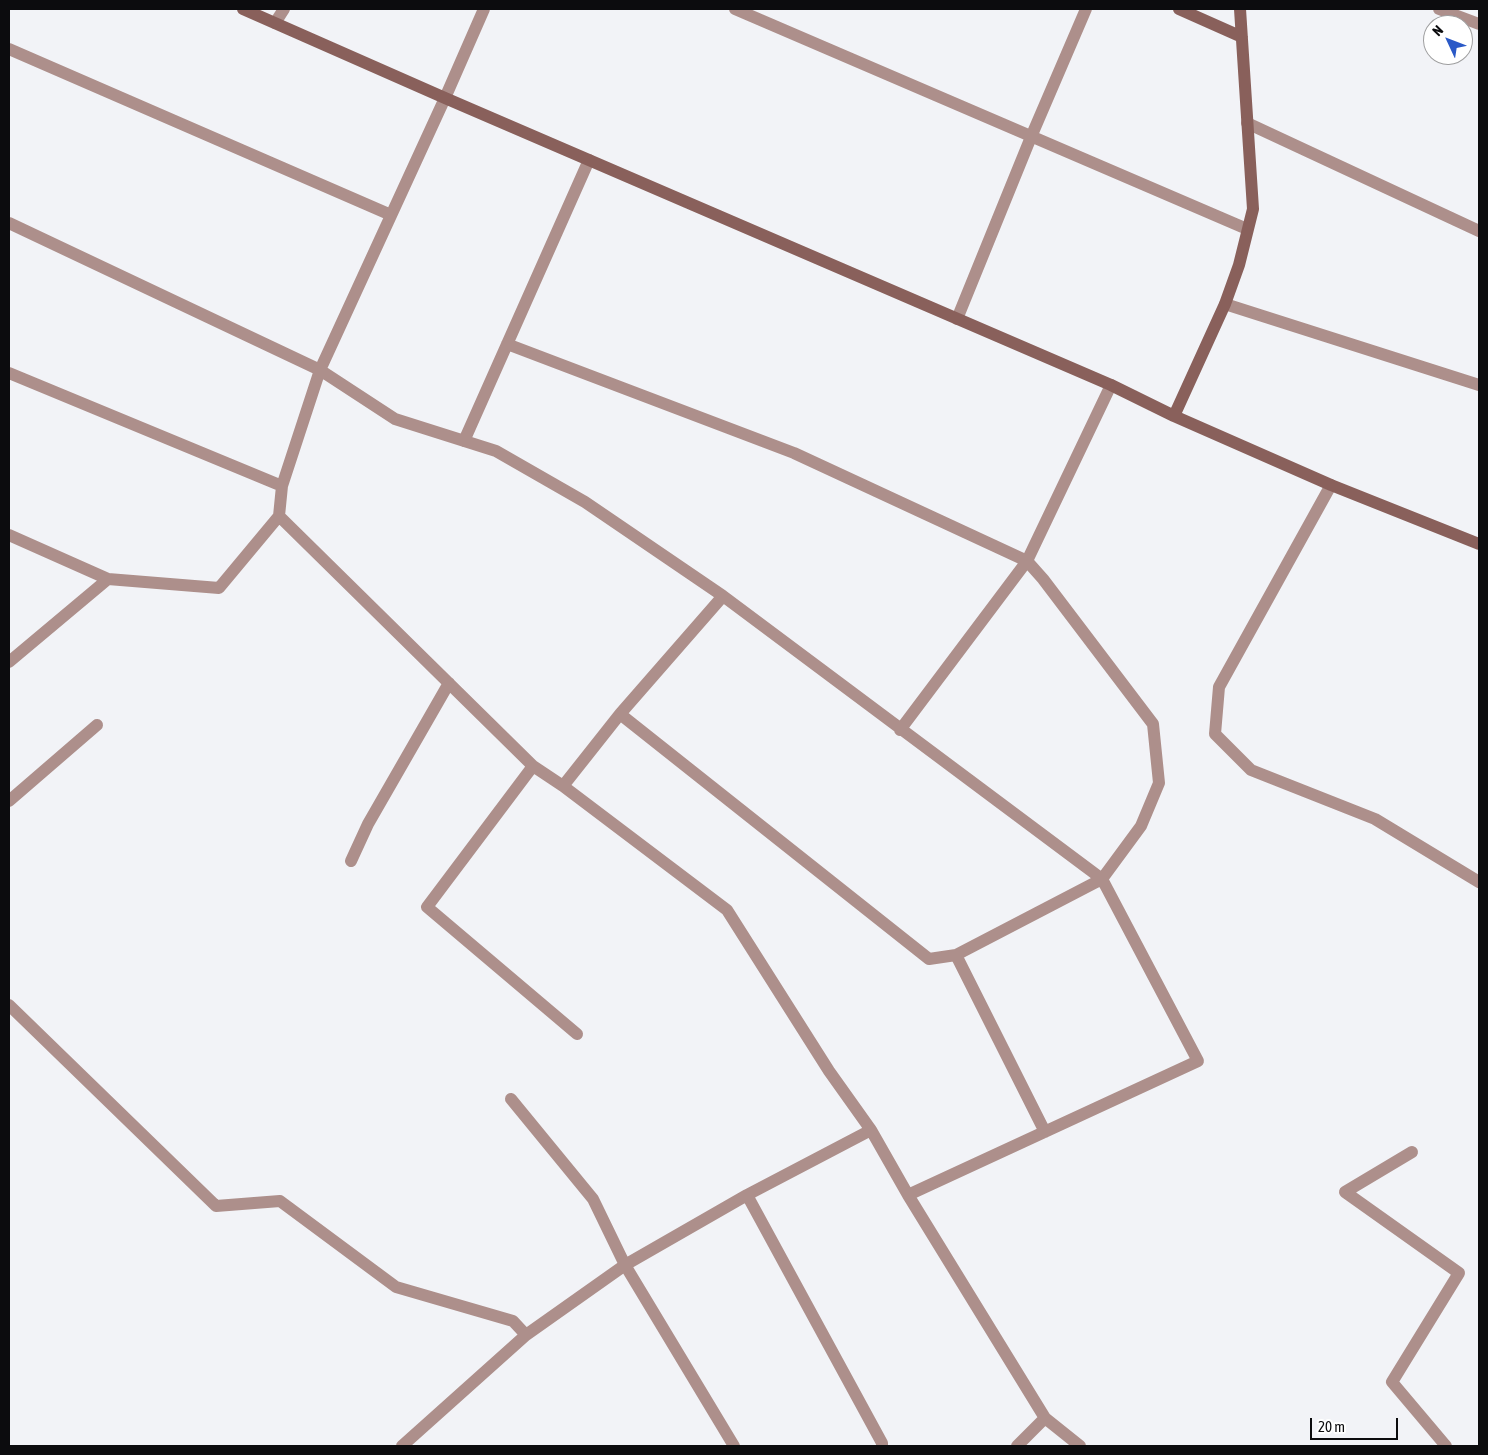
<!DOCTYPE html>
<html>
<head>
<meta charset="utf-8">
<style>
	body { margin:0 }
	#map { position:relative; width:1488px; height:1455px; overflow:hidden; background:#f2f3f7; font-family:"Asap Condensed",sans-serif }
	canvas { display:block }
	.frame { position:absolute; inset:0; border:10px solid #0c0c0e; pointer-events:none }
	.north { position:absolute; left:1423px; top:15px; width:50px; height:50px; box-sizing:border-box; background:#fff; border:1px solid #9e9e9f; border-radius:50%; rotate:313deg; font-size:14px; font-weight:700; line-height:20px; text-align:center; color:#0c0c0e }
	.north::after { content:''; display:block; margin:auto; width:18px; height:22px; background:#2a59c7; clip-path:polygon(50% 0,100% 100%,50% 72%,0 100%) }
	.scale { position:absolute; left:1310px; top:1418px; width:88px; height:22px; box-sizing:border-box; border:2px solid #0c0c0e; border-top:0; padding-left:6px; font-size:15px; line-height:18px; white-space:nowrap; color:#0c0c0e; -webkit-text-stroke:4px #fff; paint-order:stroke }
</style>
</head>
<body>
<div id="map">
<canvas width="1488" height="1455"></canvas>
<div class="frame"></div>
<div class="north">N</div>
<div class="scale">20 m</div>
</div>
<script>
const context = document.querySelector('canvas').getContext('2d');
context.lineJoin = 'round';
const poly = rows => new Path2D(rows.map(r => 'M' + r).join(''));
function trace(path, color, width, dash) { context.strokeStyle = color; context.lineWidth = width; context.lineCap = dash ? 'butt' : 'round'; context.setLineDash(dash || []); context.stroke(path); }
const street = poly([
	[735,9,1247,229],
	[1439,9,1479,24],
	[275,23,284,9],
	[9,49,391,215],
	[1247,123,1479,231],
	[9,223,320,370,395,419,496,451,585,502,723,596,1102,879,1198,1061,908,1195],
	[1225,304,1479,385],
	[957,319,1031,137,1086,9],
	[507,344,794,453,1027,561,900,730],
	[9,373,282,486],
	[464,441,589,160],
	[1331,485,1219,687,1215,734,1251,770,1375,819,1479,882],
	[279,516,533,766,563,786,727,910,829,1071,871,1130,908,1195,1045,1418,1080,1446],
	[9,535,108,579,219,588,279,516,282,486,320,370,445,98,484,9],
	[9,662,108,579],
	[620,714,929,959,956,955],
	[533,766,427,907,577,1034],
	[563,786,620,714,723,596],
	[9,801,97,725],
	[351,861,368,824,449,683],
	[9,1005,216,1206,280,1201,396,1287,513,1321,526,1335],
	[511,1099,593,1199,625,1265,734,1446],
	[1045,1132,956,955,1102,879,1141,826,1159,783,1153,724,1043,579,1027,561,1111,385],
	[1412,1152,1345,1192,1459,1273,1392,1382,1446,1446],
	[747,1195,882,1443,882,1446],
	[402,1446,526,1335,625,1265,747,1195,871,1130],
	[1017,1446,1045,1418]
]);
const secondary = poly([
	[243,9,445,98,1111,385,1174,416,1331,485,1479,544],
	[1179,9,1242,37],
	[1174,416,1225,304,1239,265,1253,209,1240,9]
]);
trace(street, '#ad8f8b', 12);
trace(secondary, '#89605b', 12);
</script>
</body>
</html>
